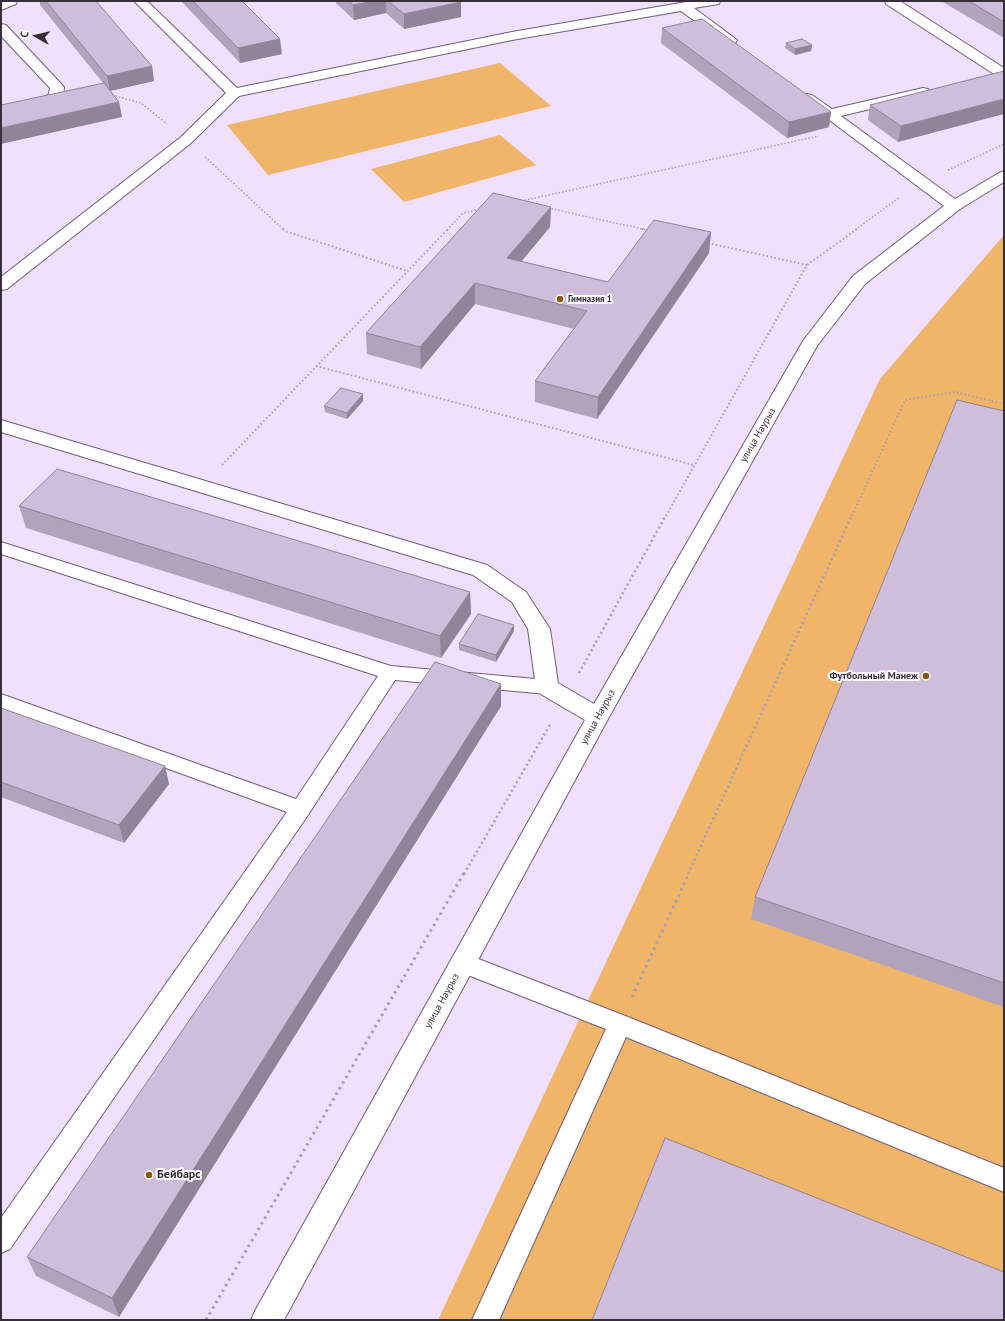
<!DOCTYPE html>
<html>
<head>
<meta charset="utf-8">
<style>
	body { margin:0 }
	#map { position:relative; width:1005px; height:1321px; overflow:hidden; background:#f1dffe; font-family:"PT Sans",sans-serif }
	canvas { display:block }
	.frame { position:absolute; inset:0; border:2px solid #362f3b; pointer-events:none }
	.north { position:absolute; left:16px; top:16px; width:40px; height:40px; -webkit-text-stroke:3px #fff; paint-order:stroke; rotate:278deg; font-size:11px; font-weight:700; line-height:16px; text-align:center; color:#362f3b }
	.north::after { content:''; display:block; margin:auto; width:14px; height:18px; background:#362f3b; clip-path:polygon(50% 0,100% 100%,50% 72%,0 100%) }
</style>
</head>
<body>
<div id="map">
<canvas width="1005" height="1321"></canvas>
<div class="frame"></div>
<div class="north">С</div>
</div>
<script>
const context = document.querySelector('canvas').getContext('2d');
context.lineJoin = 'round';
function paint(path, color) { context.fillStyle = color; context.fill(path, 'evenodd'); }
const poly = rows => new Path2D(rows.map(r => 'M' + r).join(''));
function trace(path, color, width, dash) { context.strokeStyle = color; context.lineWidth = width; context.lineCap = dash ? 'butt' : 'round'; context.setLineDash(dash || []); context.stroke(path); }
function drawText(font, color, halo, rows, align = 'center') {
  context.font = font + ' "PT Sans",sans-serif'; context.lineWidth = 4; context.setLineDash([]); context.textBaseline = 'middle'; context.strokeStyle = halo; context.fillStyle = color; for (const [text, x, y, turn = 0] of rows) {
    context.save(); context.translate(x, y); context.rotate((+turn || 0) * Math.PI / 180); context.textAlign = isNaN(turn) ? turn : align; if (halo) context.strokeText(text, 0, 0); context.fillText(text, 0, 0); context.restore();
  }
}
const green = poly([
	[500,63,551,106,268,175,227,125],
	[500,135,536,165,404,202,371,169],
	[1004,235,1004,1320,438,1320,880,379]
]);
const pathFar3 = poly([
	[112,95,141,103,167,124],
	[205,157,284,230],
	[948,170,1004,144],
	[521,201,819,136],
	[548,208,647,230],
	[447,230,463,213,481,209],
	[855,230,900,197]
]);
const pathFar2 = poly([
	[283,229,285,231,407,271],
	[642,229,648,230],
	[708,243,807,265],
	[316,366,694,465],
	[222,465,448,229],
	[666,516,807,265,857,229],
	[852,516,905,400,955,392,1004,404]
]);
const pathFar1 = poly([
	[579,673,666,515],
	[464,874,551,723],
	[688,874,852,515]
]);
const path = poly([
	[632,997,689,873],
	[206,1320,464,873]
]);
const lane = poly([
	[1,542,391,666,547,680,554,682,557,687,554,692,547,694,395,680,308,815,10,1249,1,1253,1,1218,287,812,1,708,1,694,296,799,378,676,1,554,1,542],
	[463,953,628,1017,1004,1168,1004,1192,626,1037,499,1320,472,1320,606,1029,455,970,452,963,455,956,463,953]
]);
const street = poly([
	[1,1,17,1,16,4,1,10,1,1],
	[134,1,147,1,237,88,512,32,692,1,720,1,719,4,694,8,737,40,735,43,730,44,725,43,681,11,512,40,239,96,191,143,7,289,1,290,1,277,181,137,226,93,134,1],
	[885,1,900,1,1004,68,1004,77,997,76,886,4,885,1],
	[1,24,6,25,64,87,63,96,53,105,1,118,1,110,43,99,49,94,50,88,1,36,1,24],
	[923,88,928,89,930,92,928,95,841,116,955,199,999,173,1004,171,1004,182,960,209,865,284,817,346,609,717,284,1320,251,1320,256,1309,585,720,539,693,536,687,528,629,512,602,473,575,1,432,1,420,487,565,526,592,550,629,558,683,594,704,803,341,853,276,944,206,800,98,802,95,807,94,812,95,832,109,923,88]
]);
const wall = poly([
	[40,1,96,1,152,66,154,81,110,91,119,102,122,117,103,83,40,5],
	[181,1,242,1,282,54,240,63],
	[336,1,460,1,461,17,404,29,386,13,354,20,336,3],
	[941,1,1004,1,1004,38],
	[662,28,831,112,829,127,787,138,661,43],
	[786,43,812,45,811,51,795,55,785,48],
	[1004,71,898,142,868,120,870,105],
	[551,207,550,227,521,261,608,282,711,232,709,253,597,419,535,402,535,381,574,329,475,304,421,369,367,354,366,333],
	[363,394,363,401,347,419,325,412,324,406],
	[1004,411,1004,1007,751,919,755,897],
	[19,506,470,592,471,614,441,658,26,528],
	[514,625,514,631,496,662,459,650,459,644],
	[501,684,501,706,119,1317,36,1276,27,1257],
	[1,708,165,766,169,784,124,843,1,797]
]);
const shadedWall = poly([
	[374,1,386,1,386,13,354,20,353,5],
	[461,2,461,17,404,29,404,14],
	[280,39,282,54,240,63,238,48],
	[812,45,811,51,795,55,795,49],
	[152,66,154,81,110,91,107,76],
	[1004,99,1004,114,898,142,901,126],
	[119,102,122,117,1,144,1,128],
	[831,112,829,127,787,138,789,122],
	[551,207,550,227,507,279,507,258],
	[711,232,709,253,597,419,598,397],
	[475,283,475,304,421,369,420,347],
	[363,394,363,401,347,419,347,413],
	[470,592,471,614,441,658,440,636],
	[514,625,514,631,496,662,496,655],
	[501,684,501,706,119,1317,112,1298],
	[165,766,169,784,124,843,119,825]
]);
const building = poly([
	[46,1,96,1,152,66,107,76,46,1],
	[193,1,242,1,280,39,238,48,193,1],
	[349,1,374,1,353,5,349,1],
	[388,1,460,1,461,2,404,14,388,1],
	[969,1,1004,1,1004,22,969,1],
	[702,19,831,112,789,122,662,28,702,19],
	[802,39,812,45,795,49,786,43,802,39],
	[1004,71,1004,99,901,126,870,105,1004,71],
	[104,83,119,102,1,128,1,105,104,83],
	[493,193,551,207,507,258,608,282,654,220,711,232,598,397,535,381,587,311,475,283,420,347,366,333,493,193],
	[341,388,363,394,347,413,324,406,341,388],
	[957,400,1004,411,1004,983,755,897,957,400],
	[57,469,470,592,440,636,19,506,57,469],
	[478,614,514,625,496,655,459,644,478,614],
	[435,662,501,684,112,1298,27,1257,435,662],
	[1,708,165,766,119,825,1,782,1,708],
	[665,1138,1004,1272,1004,1320,592,1320,665,1138]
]);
const markers = [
	[560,299,4,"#895800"],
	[926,676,4,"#895800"],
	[149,1175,4,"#895800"]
];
const farPoinames = [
	["Гимназия 1",568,299]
];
const streetNames = [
	["улица Наурыз",758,435,-60],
	["улица Наурыз",598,717,-61],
	["улица Наурыз",442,1001,-61]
];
const poiNames = [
	["Футбольный Манеж",918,676]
];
const nearPoinames = [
	["Бейбарс",157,1175]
];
paint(green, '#f0b568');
trace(lane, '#6e5f7a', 2);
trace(street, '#6e5f7a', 2);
trace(pathFar3, '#ab9eb5', 1.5, [1.5, 2]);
trace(pathFar2, '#ab9eb5', 2, [1.5, 2.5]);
trace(pathFar1, '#ab9eb5', 2.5, [2, 3]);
trace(path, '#ab9eb5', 3, [2.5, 4]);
paint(lane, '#fff');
paint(street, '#fff');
paint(wall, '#b1a3bc');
paint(shadedWall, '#908499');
paint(building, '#cebddb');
trace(building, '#908499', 1);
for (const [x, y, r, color] of markers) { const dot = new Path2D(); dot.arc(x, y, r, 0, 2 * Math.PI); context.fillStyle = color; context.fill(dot); trace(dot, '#fff', 1.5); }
drawText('bold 9px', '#362f3b', '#fff', farPoinames, 'left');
drawText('10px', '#362f3b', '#fff', streetNames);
drawText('bold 10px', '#362f3b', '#fff', poiNames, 'right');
drawText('bold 12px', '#362f3b', '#fff', nearPoinames, 'left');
</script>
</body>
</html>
